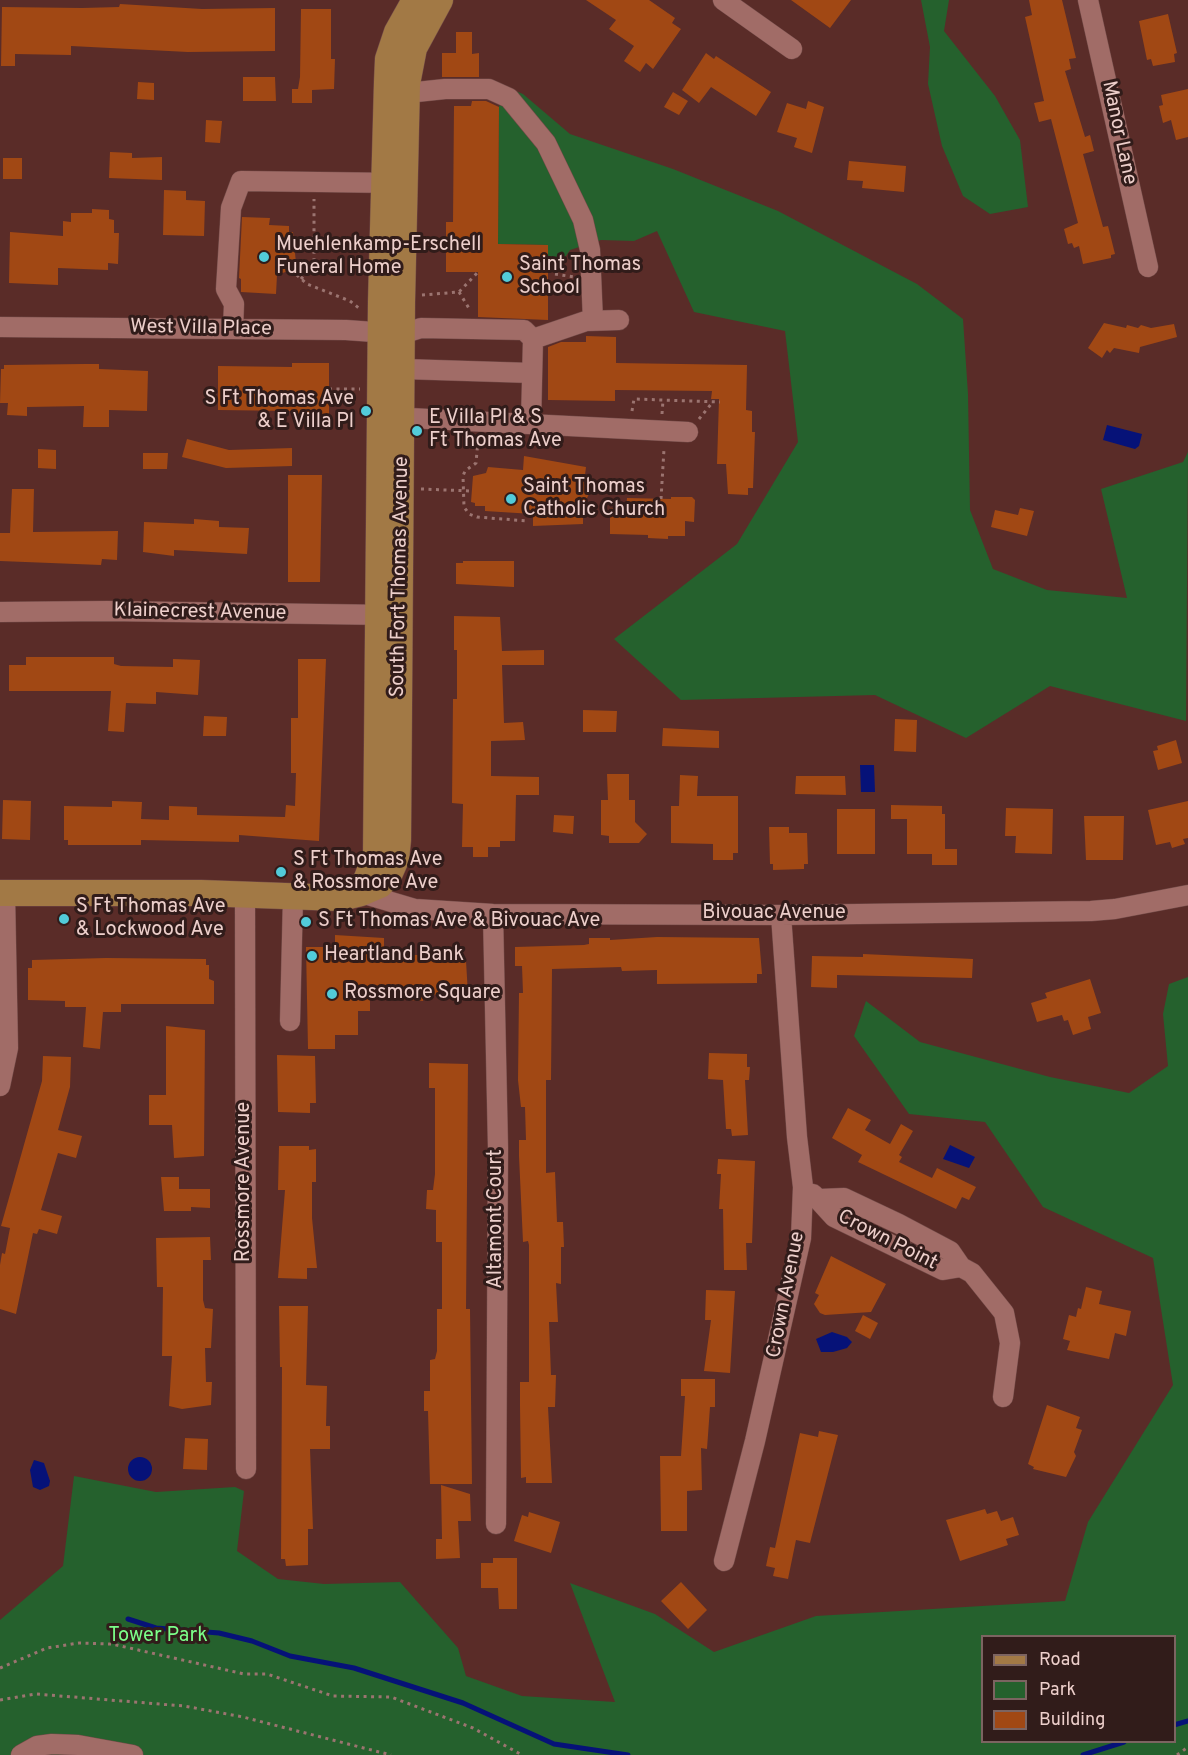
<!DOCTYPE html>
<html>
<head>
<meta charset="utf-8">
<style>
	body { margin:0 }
	#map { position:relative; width:1188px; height:1755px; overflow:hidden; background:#5a2c28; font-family:Overpass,sans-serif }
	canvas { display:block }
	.legend { position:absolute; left:981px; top:1635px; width:195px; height:108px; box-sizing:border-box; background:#311c1a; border:2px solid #7c6461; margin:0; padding:8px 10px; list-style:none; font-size:18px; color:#edcfcb }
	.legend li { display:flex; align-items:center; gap:12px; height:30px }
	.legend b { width:30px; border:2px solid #7c6461 }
</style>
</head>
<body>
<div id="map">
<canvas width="1188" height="1755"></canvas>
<ul class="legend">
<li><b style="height:8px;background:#a27945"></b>Road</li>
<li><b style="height:16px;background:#25612d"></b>Park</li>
<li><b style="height:16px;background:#a14814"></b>Building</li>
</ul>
</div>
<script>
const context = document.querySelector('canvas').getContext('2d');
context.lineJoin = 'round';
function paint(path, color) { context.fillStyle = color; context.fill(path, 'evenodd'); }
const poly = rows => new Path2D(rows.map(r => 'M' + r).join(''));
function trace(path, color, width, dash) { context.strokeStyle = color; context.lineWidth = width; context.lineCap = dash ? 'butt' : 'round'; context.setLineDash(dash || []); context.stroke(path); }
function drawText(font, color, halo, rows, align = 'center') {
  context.font = font + ' Overpass,sans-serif'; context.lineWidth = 6; context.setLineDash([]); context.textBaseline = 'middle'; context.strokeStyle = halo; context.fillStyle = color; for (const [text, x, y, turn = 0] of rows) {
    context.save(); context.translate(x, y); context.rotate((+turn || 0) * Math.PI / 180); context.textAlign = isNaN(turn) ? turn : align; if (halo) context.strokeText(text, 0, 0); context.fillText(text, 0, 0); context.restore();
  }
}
const green = poly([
	[921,0,949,0,944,31,995,96,1020,140,1028,207,990,214,963,196,942,146,928,84,930,47],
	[513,90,523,94,570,134,673,169,778,211,917,284,963,319,968,394,970,510,993,569,1047,590,1127,598,1101,489,1183,462,1188,452,1186,721,1050,686,966,738,875,695,681,700,614,639,737,544,798,442,785,331,694,312,657,231,634,241,601,240,570,250,564,259,548,257,548,245,498,244,499,106],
	[1188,977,1188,1755,0,1755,0,1620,63,1566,74,1476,156,1492,235,1487,244,1491,237,1551,278,1579,324,1584,400,1582,458,1648,466,1676,522,1696,615,1702,570,1583,655,1614,714,1652,816,1616,1065,1601,1088,1522,1173,1385,1153,1258,1043,1207,985,1122,909,1114,854,1036,866,1001,920,1042,1050,1077,1129,1093,1168,1066,1163,1014,1169,984],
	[982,1636,1174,1636,1174,1742,982,1742]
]);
const water = poly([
	[1107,425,1142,434,1139,446,1135,449,1103,440],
	[860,765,874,765,875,792,861,792],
	[950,1145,975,1157,969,1168,943,1159],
	[832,1332,847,1337,852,1342,847,1348,833,1352,821,1352,816,1339],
	'128 1469a12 12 0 1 1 24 0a12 12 0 1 1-24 0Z',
	[34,1460,44,1463,50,1481,49,1486,40,1490,33,1487,30,1470]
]);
const stream = poly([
	[128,1619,156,1628,219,1633,252,1641,290,1656,354,1668,463,1703,554,1744,628,1755],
	[1174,1725,1188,1721],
	[1083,1755,1124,1742]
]);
const building = poly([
	[586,0,649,0,675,18,672,23,681,29,653,69,646,63,640,72,624,61,634,46,609,29,616,20],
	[791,0,851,0,830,28],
	[1029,0,1062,0,1076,58,1069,59,1071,69,1065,71,1085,137,1090,135,1094,151,1083,154,1103,227,1108,226,1115,254,1111,255,1111,258,1083,264,1079,246,1074,248,1072,243,1068,244,1064,229,1078,223,1051,119,1039,122,1034,103,1044,101,1025,17,1032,15],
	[120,4,202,9,275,8,275,51,188,52,71,46,71,55,15,54,15,66,1,66,2,7,82,8,119,7],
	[301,9,331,9,331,59,335,59,334,89,312,90,312,103,292,103,292,89,298,89,300,77],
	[1168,14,1177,53,1174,54,1175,62,1153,66,1151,59,1147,60,1139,21],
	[456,32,472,32,472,54,479,53,479,77,442,77,442,53,456,53],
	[706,53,714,59,716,56,771,92,756,116,711,87,699,103,682,90],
	[243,77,275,77,276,101,243,101],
	[138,82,154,83,154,100,137,99],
	[1188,89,1188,137,1176,140,1171,120,1163,123,1159,106,1163,105,1161,95],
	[673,92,688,101,679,115,664,107],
	[472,101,486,101,499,107,498,244,548,245,548,320,478,317,478,272,446,272,446,222,453,222,454,106,471,106],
	[808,101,824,107,812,153,794,147,797,138,777,132,787,103,806,109],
	[206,120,222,121,220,143,205,142],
	[110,152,132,153,132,158,162,157,162,180,109,178],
	[3,158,22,158,22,179,3,179],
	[849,161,906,166,904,192,862,188,863,181,847,180],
	[164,190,186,191,186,200,205,201,204,236,163,235],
	[92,209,109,210,109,219,114,220,114,233,119,233,118,264,108,263,108,270,58,268,58,285,9,283,10,232,63,236,63,221,71,222,71,213,92,213],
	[242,217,270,218,269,225,289,226,289,232,293,232,296,263,291,270,277,275,276,294,241,292,241,279,239,278],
	[1104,323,1126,328,1127,325,1138,328,1141,325,1151,328,1174,324,1177,337,1140,347,1139,353,1114,348,1110,353,1107,350,1102,358,1088,348],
	[586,336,616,337,616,363,747,365,746,410,752,411,752,432,755,432,753,488,748,488,748,495,728,494,726,464,717,464,719,399,711,399,712,391,615,390,615,401,548,400,548,347,561,342,586,342],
	[292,363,329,363,329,416,292,415,292,411,218,410,218,366,292,367],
	[84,364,99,364,99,369,148,371,147,411,109,410,109,427,83,427,84,406,27,407,27,416,7,415,8,403,0,403,1,369,4,369,4,365],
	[187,439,229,450,292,448,292,466,226,468,182,457],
	[38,449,56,450,56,469,38,468],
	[143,453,168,453,167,469,143,469],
	[524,456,586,467,584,483,589,494,583,506,583,524,533,526,533,514,485,511,485,506,475,506,475,503,471,502,473,476,486,473,488,467,523,470],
	[288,475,322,475,320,582,288,582],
	[12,489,34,489,33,532,118,531,117,560,102,559,101,565,0,561,0,533,10,533],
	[671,497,692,497,695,500,694,522,685,521,685,536,668,536,668,539,648,538,648,535,610,534,610,508,626,509,627,498,671,499],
	[1020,508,1034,511,1027,536,991,527,995,510,1018,515],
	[194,519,219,521,219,527,249,528,247,554,174,550,174,556,143,552,144,522,194,524],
	[463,561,514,561,514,587,456,584,456,563,463,563],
	[454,616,500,617,502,651,544,650,544,665,502,665,504,723,523,722,525,740,491,741,491,776,539,777,539,795,516,795,515,841,500,841,500,847,488,847,488,857,473,857,473,847,462,847,463,804,452,803,453,699,457,699,457,650,454,650],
	[26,657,114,657,114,664,121,666,173,667,173,659,200,660,198,695,156,692,156,704,126,703,124,732,108,731,111,691,9,691,9,665,26,665],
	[298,659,326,659,319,841,239,835,239,842,141,840,141,845,68,845,68,840,64,840,64,806,112,807,112,801,142,802,141,819,169,820,169,806,197,807,197,815,285,817,286,805,295,806,296,773,291,773,291,718,298,718],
	[583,710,617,711,616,732,583,732],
	[204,716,227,717,226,736,203,736],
	[895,719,917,720,916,752,894,751],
	[663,728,719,731,719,748,662,746],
	[1176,740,1182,763,1158,770,1153,751,1158,750,1157,746],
	[607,774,629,774,629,800,635,800,635,822,647,834,639,843,609,843,609,836,601,835,601,800,608,800],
	[680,775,698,776,697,796,738,796,738,853,733,853,733,860,713,860,713,844,671,843,671,806,679,806],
	[796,776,845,776,846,795,795,794],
	[3,800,31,801,30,840,2,839],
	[1188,801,1188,838,1183,839,1185,844,1172,848,1170,842,1156,845,1148,810],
	[891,805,942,806,942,814,945,814,945,849,957,849,957,865,932,865,932,854,907,854,907,819,891,819],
	[1006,808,1053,809,1052,854,1015,853,1016,836,1005,836],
	[837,809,875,809,875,854,837,854],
	[554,815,574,816,573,834,553,832],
	[1084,816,1124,816,1123,860,1086,860],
	[769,827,789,827,789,833,807,833,808,864,804,864,804,869,773,870,773,864,770,864],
	[335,935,384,938,384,954,451,956,451,961,466,961,468,994,424,995,423,1001,370,997,370,1011,358,1011,358,1035,335,1035,335,1049,308,1049,306,947,335,947],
	[657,937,759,938,762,974,757,974,757,983,657,984,657,970,622,971,621,967,552,969,551,1080,546,1080,546,1173,555,1172,557,1222,563,1222,564,1247,561,1247,561,1284,556,1283,558,1322,549,1322,551,1375,556,1375,555,1407,548,1407,552,1483,526,1483,526,1477,521,1478,520,1406,520,1382,529,1382,529,1245,528,1241,523,1242,519,1156,519,1140,526,1140,525,1107,521,1107,518,1080,519,993,523,993,522,966,515,966,515,947,584,945,589,944,589,938,610,938,610,940],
	[863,954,973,959,972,978,837,975,837,988,811,987,812,956,863,957],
	[106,958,206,959,206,965,209,965,209,979,214,981,214,1004,121,1004,121,1012,103,1012,100,1049,83,1047,86,1007,65,1007,65,1001,28,1000,28,968,32,968,32,960],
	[1090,979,1101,1013,1088,1017,1091,1029,1073,1035,1068,1020,1064,1021,1062,1015,1037,1022,1031,1003,1047,998,1045,993],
	[166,1026,205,1030,204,1156,174,1158,172,1125,149,1125,149,1095,166,1095],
	[709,1053,747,1054,747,1067,750,1067,749,1080,745,1080,748,1135,732,1136,731,1129,726,1129,723,1080,708,1079],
	[277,1055,315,1056,316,1103,310,1103,310,1113,278,1112],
	[43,1056,71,1057,70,1087,58,1130,82,1136,76,1158,58,1153,41,1210,62,1216,57,1234,39,1229,37,1234,33,1233,16,1314,0,1309,0,1265,2,1253,5,1254,10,1228,1,1226,42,1081],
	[429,1063,468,1064,466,1309,470,1309,472,1484,430,1484,428,1411,424,1411,424,1391,430,1391,430,1360,435,1359,437,1351,437,1309,442,1309,442,1242,436,1242,436,1210,426,1209,427,1190,433,1190,435,1174,435,1088,429,1088],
	[848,1108,871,1120,865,1130,890,1144,901,1124,913,1131,899,1155,902,1157,899,1162,932,1178,937,1168,976,1187,969,1200,962,1197,956,1209,858,1162,862,1155,832,1138],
	[279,1146,309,1146,309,1150,316,1149,316,1182,312,1182,312,1218,317,1268,307,1268,307,1279,278,1278,285,1190,278,1190],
	[718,1159,755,1161,752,1243,746,1243,747,1270,724,1270,723,1209,719,1209,721,1174,717,1174],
	[161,1177,179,1177,179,1189,210,1189,210,1208,191,1207,191,1211,164,1211],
	[210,1237,211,1260,203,1260,203,1300,205,1308,213,1309,211,1348,205,1348,206,1382,212,1382,211,1405,182,1409,169,1406,172,1356,162,1356,163,1287,157,1287,156,1238],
	[831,1256,886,1284,871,1312,825,1315,820,1313,814,1304,819,1295,815,1293],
	[1086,1287,1102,1291,1099,1304,1131,1311,1126,1336,1115,1333,1109,1359,1067,1350,1070,1341,1063,1339,1069,1315,1076,1317,1078,1308,1081,1309],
	[706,1290,735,1291,730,1373,704,1371,711,1320,705,1320],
	[279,1306,308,1306,306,1385,327,1386,326,1426,330,1426,330,1449,310,1449,313,1529,308,1529,308,1565,286,1566,285,1559,281,1559,282,1367,280,1367],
	[863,1315,878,1323,870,1339,855,1331],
	[681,1379,715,1379,715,1407,710,1407,707,1449,701,1448,702,1490,687,1491,687,1531,661,1531,660,1456,681,1456,685,1396,681,1396],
	[1047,1405,1080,1417,1076,1428,1082,1430,1074,1452,1076,1456,1066,1477,1033,1469,1034,1467,1028,1464],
	[819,1431,838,1435,810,1543,796,1540,788,1579,773,1576,775,1568,766,1566,770,1547,775,1548,800,1433,818,1437],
	[185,1438,208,1439,207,1470,183,1469],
	[441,1485,470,1494,471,1521,458,1521,460,1558,436,1559,436,1539,442,1539],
	[985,1509,987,1514,997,1511,1001,1521,1013,1517,1019,1535,1006,1539,1008,1545,960,1561,946,1520],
	[529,1512,560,1522,551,1553,514,1541,522,1515,528,1517],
	[493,1558,517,1558,517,1609,499,1609,498,1588,481,1588,481,1563,493,1563],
	[681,1582,707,1610,688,1629,661,1601]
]);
const path = poly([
	[291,270,307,284,350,301,360,309],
	[555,274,574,277],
	[301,279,314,264,314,199],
	[459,292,470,310],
	[422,295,459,292,478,272],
	[329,389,360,389],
	[632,411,634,399,720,402],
	[662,414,663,400],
	[699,419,712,403],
	[478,440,476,463,465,471,463,476,464,507,469,514,477,517,528,521],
	[421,489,472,491],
	[661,499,664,449],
	[0,1668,47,1648,79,1643,112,1644,244,1674,267,1674,333,1696,391,1697,473,1728,522,1755],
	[0,1700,36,1694,184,1706,243,1717,391,1755],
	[1177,1755,1188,1747]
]);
const minor = poly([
	[723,0,792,49],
	[1088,0,1148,267],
	[407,93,445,89,489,89,509,98,546,143,583,220,590,250,593,321],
	[0,327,346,330,402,334,421,328,524,330,533,339,531,423],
	[233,329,234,304,226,289,231,208,241,181,396,183],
	[533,339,586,321,619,320],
	[403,369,532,373],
	[389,417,688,432],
	[0,612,107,611,390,615],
	[361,893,415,909,493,914,781,915,1091,911,1115,909,1188,895],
	[245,896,246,1469],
	[493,914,498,1148,496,1524],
	[290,1021,293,897],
	[0,1086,8,1048,5,893],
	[813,1194,834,1217,943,1270,961,1267],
	[820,1199,844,1198,899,1224,950,1251,961,1267,972,1273,1004,1313,1010,1343,1003,1397],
	[724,1561,755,1441,801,1238,803,1187,797,1137,781,915],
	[21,1755,37,1746,52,1744,78,1745,133,1755]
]);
const major = poly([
	[0,893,201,893,340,898,361,893,380,885,389,875,396,859,398,840,402,302,407,84,414,48,440,0],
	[361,893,376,855,381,302,387,82,388,59,397,32,415,0]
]);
const markers = [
	[264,257,6,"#52cbd9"],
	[507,277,6,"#52cbd9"],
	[366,411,6,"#52cbd9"],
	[417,431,6,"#52cbd9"],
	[511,499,6,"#52cbd9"],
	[281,872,6,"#52cbd9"],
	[64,919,6,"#52cbd9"],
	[306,922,6,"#52cbd9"],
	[312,956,6,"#52cbd9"],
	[332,994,6,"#52cbd9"]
];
const streetNames = [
	["Manor Lane",1118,133,78],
	["West Villa Place",201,329,1],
	["South Fort Thomas Avenue",401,577,-89],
	["Klainecrest Avenue",200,613,1],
	["Bivouac Avenue",774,914],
	["Rossmore Avenue",245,1182,-90],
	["Altamont Court",497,1219,-90],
	["Crown Point",887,1241,27],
	["Crown Avenue",787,1295,-79]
];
const poiNames = [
	["Muehlenkamp-Erschell",276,246],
	["Funeral Home",276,269],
	["Saint Thomas",519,266],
	["School",519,289],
	["S Ft Thomas Ave",354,400,"right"],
	["& E Villa Pl",354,423,"right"],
	["E Villa Pl & S",429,419],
	["Ft Thomas Ave",429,442],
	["Saint Thomas",523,488],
	["Catholic Church",523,511],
	["S Ft Thomas Ave",293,861],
	["& Rossmore Ave",293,884],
	["S Ft Thomas Ave",76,908],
	["& Lockwood Ave",76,931],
	["S Ft Thomas Ave & Bivouac Ave",318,922],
	["Heartland Bank",324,956],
	["Rossmore Square",344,994]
];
const parkNames = [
	["Tower Park",158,1637]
];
paint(green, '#25612d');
paint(water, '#061278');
trace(stream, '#061278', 5);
paint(building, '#a14814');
trace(minor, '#724b48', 21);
trace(major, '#724b48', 27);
trace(path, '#9b7470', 3, [3, 4.5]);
trace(minor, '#a16c67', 20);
trace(major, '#a27945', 26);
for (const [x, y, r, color] of markers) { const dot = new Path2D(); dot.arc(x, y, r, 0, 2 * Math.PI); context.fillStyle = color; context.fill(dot); trace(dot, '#311c1a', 2); }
drawText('20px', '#edcfcb', '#311c1a', streetNames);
drawText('20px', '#edcfcb', '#311c1a', poiNames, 'left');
drawText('20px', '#7bfe89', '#311c1a', parkNames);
</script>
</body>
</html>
